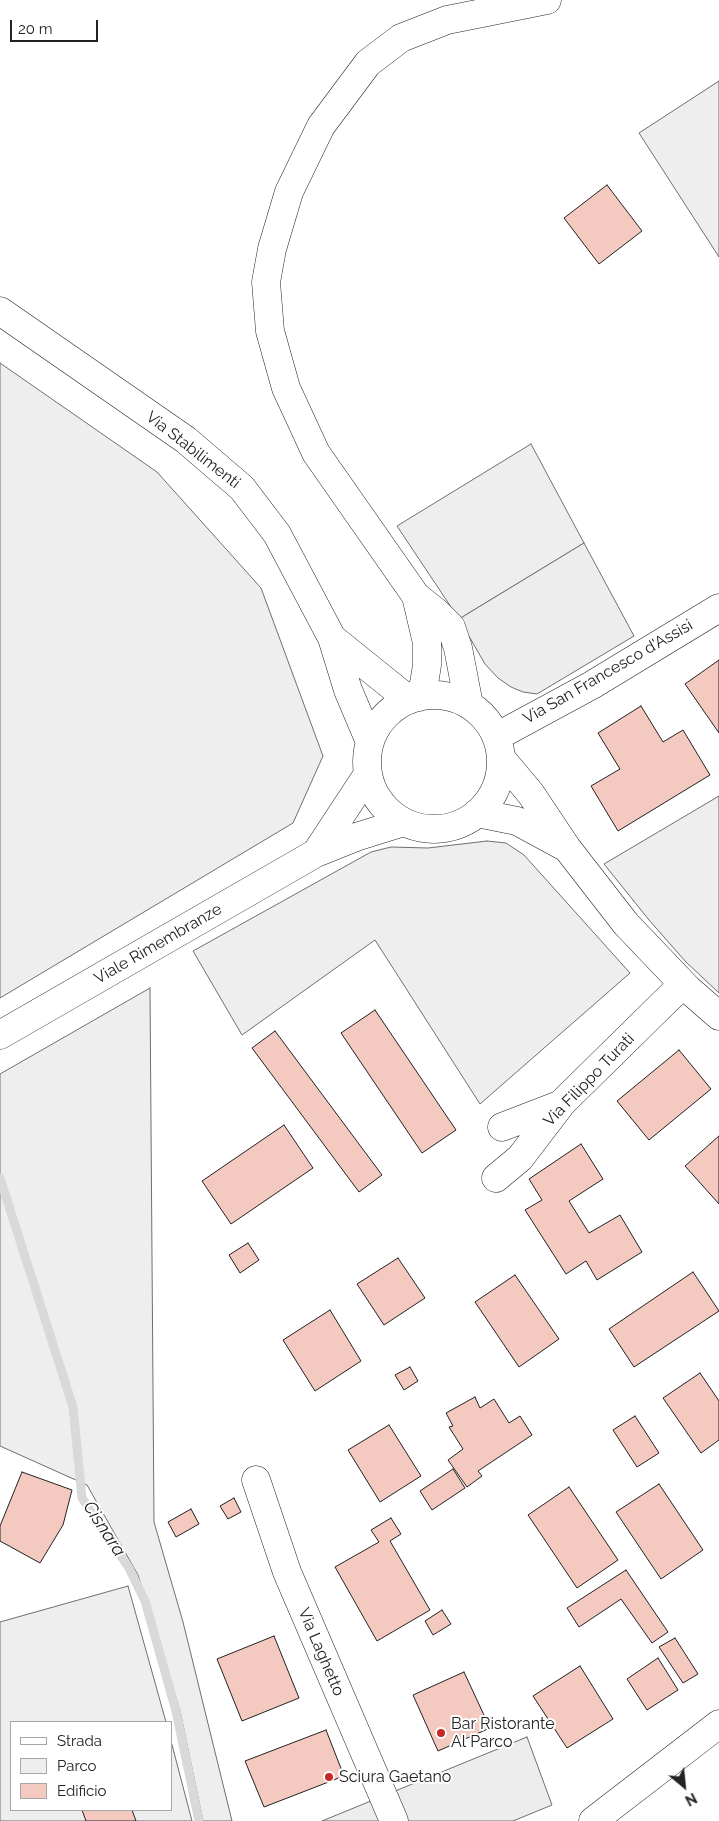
<!DOCTYPE html>
<html>
<head>
<meta charset="utf-8">
<style>
	body { margin:0 }
	#map { position:relative; width:719px; height:1821px; overflow:hidden; background:#fff; font-family:Raleway,sans-serif }
	canvas { display:block }
	.legend { position:absolute; left:10px; top:1721px; width:162px; height:90px; box-sizing:border-box; background:#fff; border:1px solid #a7a7a7; margin:0; padding:6px 9px; list-style:none; font-size:15px; color:#222 }
	.legend li { display:flex; align-items:center; gap:10px; height:25px }
	.legend b { width:25px; border:1px solid #a7a7a7 }
	.north { position:absolute; left:659px; top:1761px; width:50px; height:50px; -webkit-text-stroke:4px #fff; paint-order:stroke; rotate:152deg; font-size:14px; font-weight:700; line-height:20px; text-align:center; color:#222 }
	.north::after { content:''; display:block; margin:auto; width:18px; height:22px; background:#222; clip-path:polygon(50% 0,100% 100%,50% 72%,0 100%) }
	.scale { position:absolute; left:10px; top:20px; width:88px; height:22px; box-sizing:border-box; border:2px solid #222; border-top:0; padding-left:6px; font-size:15px; line-height:18px; white-space:nowrap; color:#222; -webkit-text-stroke:4px #fff; paint-order:stroke }
</style>
</head>
<body>
<div id="map">
<canvas width="719" height="1821"></canvas>
<ul class="legend">
<li><b style="height:6px;background:#fff"></b>Strada</li>
<li><b style="height:14px;background:#eee"></b>Parco</li>
<li><b style="height:14px;background:#f3c9c0"></b>Edificio</li>
</ul>
<div class="north">N</div>
<div class="scale">20 m</div>
</div>
<script>
const context = document.querySelector('canvas').getContext('2d');
context.lineJoin = 'round';
function paint(path, color) { context.fillStyle = color; context.fill(path, 'evenodd'); }
const poly = rows => new Path2D(rows.map(r => 'M' + r).join(''));
function trace(path, color, width, dash) { context.strokeStyle = color; context.lineWidth = width; context.lineCap = dash ? 'butt' : 'round'; context.setLineDash(dash || []); context.stroke(path); }
function drawText(font, color, halo, rows, align = 'center') {
  context.font = font + ' Raleway,sans-serif'; context.lineWidth = 4; context.setLineDash([]); context.textBaseline = 'middle'; context.strokeStyle = halo; context.fillStyle = color; for (const [text, x, y, turn = 0] of rows) {
    context.save(); context.translate(x, y); context.rotate((+turn || 0) * Math.PI / 180); context.textAlign = isNaN(turn) ? turn : align; if (halo) context.strokeText(text, 0, 0); context.fillText(text, 0, 0); context.restore();
  }
}
const green = poly([
	[719,81,719,257,639,133,719,81],
	[0,363,157,472,261,588,323,756,293,823,0,998,0,363],
	[531,444,584,543,459,619,397,526,531,444],
	[719,796,719,993,686,962,649,920,604,864,719,796],
	[487,841,506,843,524,855,630,973,480,1104,375,940,242,1035,193,951,371,852,391,847,428,848,487,841],
	[150,988,154,1522,183,1622,232,1821,203,1821,180,1711,138,1575,87,1485,0,1446,0,1074,150,988],
	[128,1586,166,1722,11,1722,11,1810,171,1810,171,1741,192,1821,0,1821,0,1622,128,1586]
]);
const parking = poly([
	[584,543,634,636,537,694,523,692,511,687,498,678,485,664,459,619,584,543],
	[527,1737,552,1805,513,1821,322,1821,527,1737]
]);
const stream = poly([
	[0,1178,73,1407,82,1498,129,1568,145,1601,176,1711,199,1821]
]);
const building = poly([
	[607,185,642,231,599,264,564,218,607,185],
	[719,660,719,733,685,684,719,660],
	[641,706,663,742,683,730,710,775,618,831,591,786,620,769,598,733,641,706],
	[375,1010,456,1130,422,1153,341,1033,375,1010],
	[275,1031,382,1175,359,1192,252,1048,275,1031],
	[679,1050,711,1089,649,1140,617,1101,679,1050],
	[284,1125,313,1168,231,1224,202,1181,284,1125],
	[719,1136,719,1204,685,1166,719,1136],
	[581,1144,603,1179,569,1201,589,1233,620,1215,642,1252,597,1280,586,1261,566,1274,525,1210,542,1200,529,1179,581,1144],
	[248,1243,259,1260,240,1273,229,1255,248,1243],
	[398,1258,425,1298,384,1325,357,1284,398,1258],
	[693,1272,719,1311,634,1367,609,1329,693,1272],
	[515,1275,559,1339,519,1367,475,1302,515,1275],
	[330,1310,361,1361,315,1391,283,1340,330,1310],
	[410,1367,418,1381,404,1390,395,1375,410,1367],
	[700,1373,719,1401,719,1440,701,1453,663,1398,700,1373],
	[475,1397,480,1408,494,1399,509,1423,520,1416,532,1435,478,1471,482,1476,467,1487,448,1460,463,1449,449,1427,453,1426,446,1413,475,1397],
	[635,1416,659,1453,637,1467,613,1430,635,1416],
	[389,1425,421,1476,380,1502,348,1450,389,1425],
	[453,1469,465,1488,432,1510,420,1491,453,1469],
	[22,1472,72,1490,63,1525,40,1563,0,1541,0,1526,22,1472],
	[659,1484,703,1550,661,1579,616,1512,659,1484],
	[569,1487,618,1560,577,1588,528,1515,569,1487],
	[234,1498,241,1512,228,1519,220,1506,234,1498],
	[191,1509,199,1524,176,1537,168,1522,191,1509],
	[391,1518,401,1534,390,1541,430,1610,377,1641,335,1567,379,1542,371,1530,391,1518],
	[626,1570,668,1632,652,1643,621,1599,579,1627,567,1608,626,1570],
	[442,1610,451,1624,433,1635,425,1621,442,1610],
	[274,1636,299,1698,242,1721,217,1659,274,1636],
	[675,1638,698,1674,683,1683,659,1647,675,1638],
	[658,1658,678,1690,647,1710,627,1679,658,1658],
	[580,1666,613,1719,567,1748,533,1696,580,1666],
	[464,1672,490,1728,438,1751,413,1695,464,1672],
	[326,1730,344,1776,264,1807,245,1761,326,1730],
	[82,1810,132,1810,136,1821,86,1821,82,1810]
]);
const minor = poly([
	[0,311,186,440,242,488,277,534,332,638,348,690,370,742],
	[416,596,427,643,427,665,424,684,419,697],
	[332,638,409,700],
	'367 762a67 67 0 1 1 134 0a67 67 0 1 1-134 0Z',
	[469,705,458,648,451,627,436,612,416,596,316,453,286,388,270,331,266,282,272,249,289,192,321,126,368,63,401,38,447,20,547,0],
	[496,737,592,685,719,608],
	[501,758,531,794,567,848,626,924,688,989,719,1016],
	[477,813,517,821,563,846],
	[316,853,368,774],
	[0,1035,316,853,356,837,404,822],
	[502,1127,559,1105],
	[496,1178,520,1158,562,1103,683,984],
	[256,1480,287,1572,394,1821],
	[593,1821,719,1724]
]);
const markers = [
	[441,1733,5,"#c62828"],
	[329,1777,5,"#c62828"]
];
const streetNames = [
	["Via Stabilimenti",193,450,38],
	["Via San Francesco d'Assisi",608,672,-30],
	["Viale Rimembranze",158,944,-30],
	["Via Filippo Turati",589,1080,-46],
	["Via Laghetto",321,1652,67]
];
const poiNames = [
	["Bar Ristorante",451,1724],
	["Al Parco",451,1742],
	["Sciura Gaetano",339,1777]
];
const waterNames = [
	["Cisnara",104,1529,57]
];
paint(green, '#eee');
trace(green, '#6f6f6f', 1);
paint(parking, '#ededed');
trace(parking, '#6f6f6f', 1);
trace(stream, '#d9d9d9', 9);
paint(building, '#f3c9c0');
trace(building, '#222', 1);
trace(minor, '#222', 29);
trace(minor, '#fff', 28);
for (const [x, y, r, color] of markers) { const dot = new Path2D(); dot.arc(x, y, r, 0, 2 * Math.PI); context.fillStyle = color; context.fill(dot); trace(dot, '#fff', 2); }
drawText('16px', '#222', '#fff', streetNames);
drawText('16px', '#222', '#fff', poiNames, 'left');
drawText('italic 18px', '#222', '#fff', waterNames);
</script>
</body>
</html>
